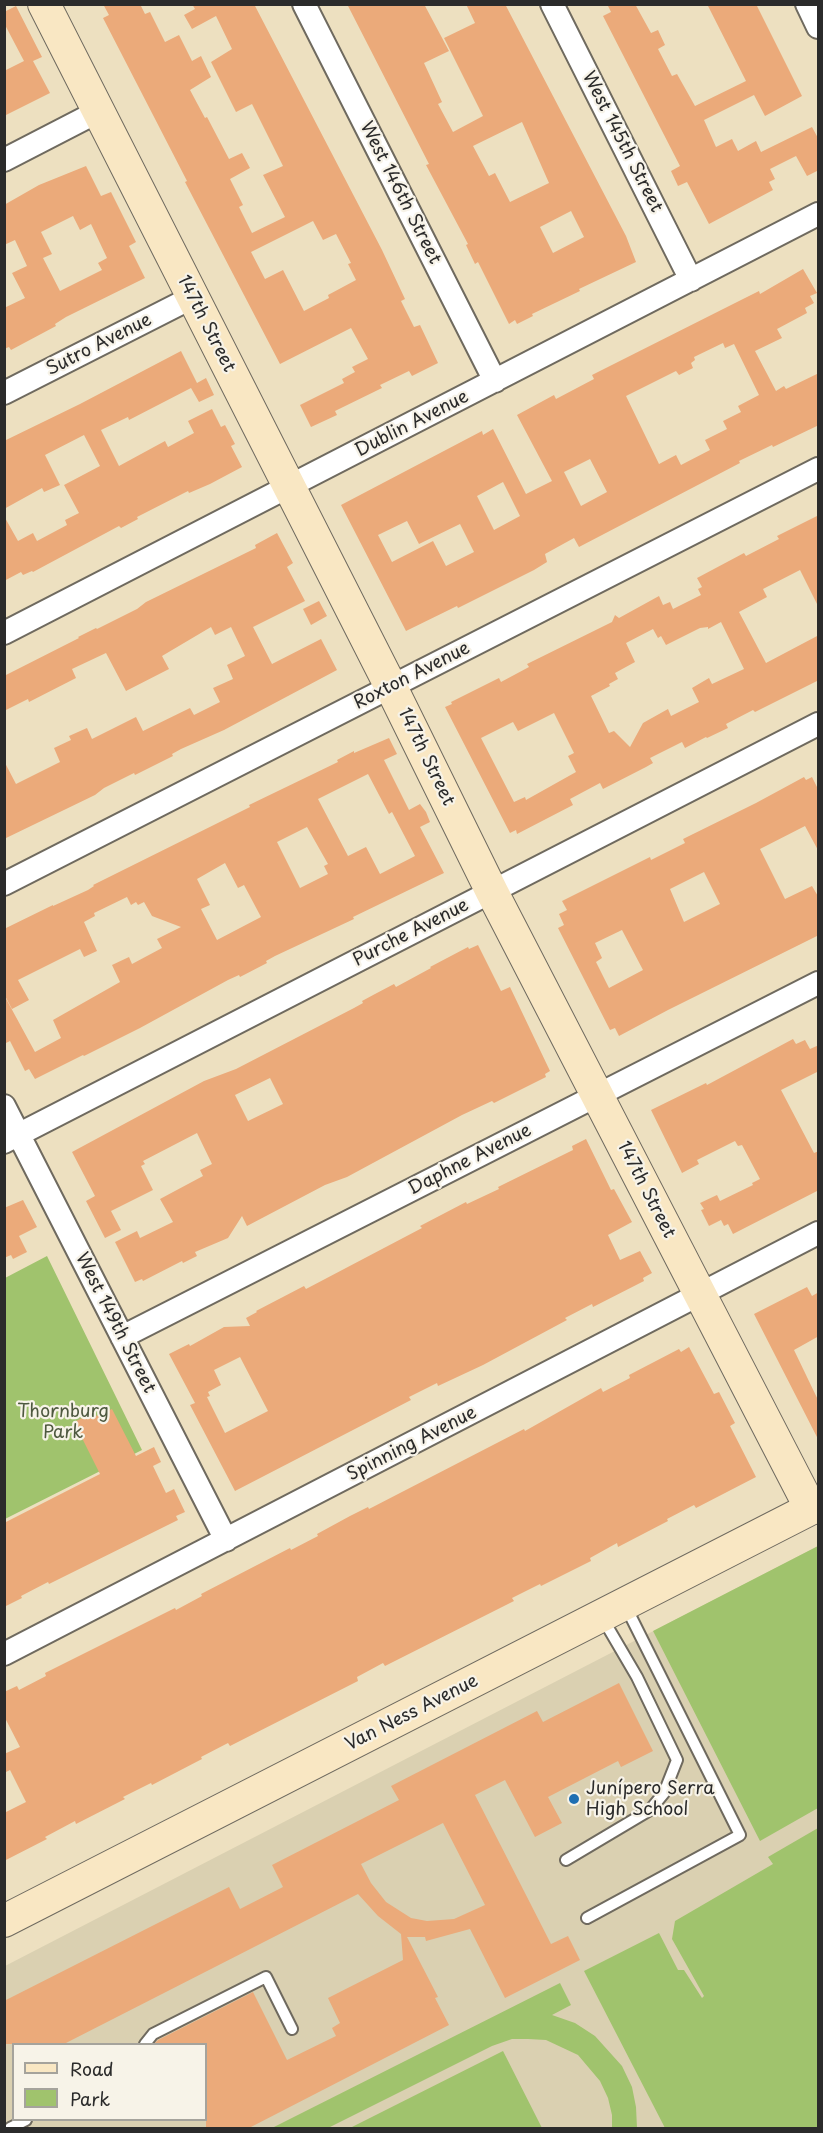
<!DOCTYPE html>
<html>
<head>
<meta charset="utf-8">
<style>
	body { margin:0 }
	#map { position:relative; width:823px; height:2133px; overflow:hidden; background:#ede0c0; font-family:"Playpen Sans",sans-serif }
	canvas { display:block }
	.frame { position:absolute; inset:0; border:6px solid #2b2b2b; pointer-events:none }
	.legend { position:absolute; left:12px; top:2043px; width:195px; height:78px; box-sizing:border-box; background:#f7f3e8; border:2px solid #a5a39c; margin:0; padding:8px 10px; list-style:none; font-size:18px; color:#2b2b2b }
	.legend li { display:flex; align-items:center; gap:12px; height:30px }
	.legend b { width:30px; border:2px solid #a5a39c }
</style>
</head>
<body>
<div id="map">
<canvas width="823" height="2133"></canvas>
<div class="frame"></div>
<ul class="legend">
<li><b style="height:8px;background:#f9e7c3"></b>Road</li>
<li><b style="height:16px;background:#a0c36d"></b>Park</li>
</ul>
</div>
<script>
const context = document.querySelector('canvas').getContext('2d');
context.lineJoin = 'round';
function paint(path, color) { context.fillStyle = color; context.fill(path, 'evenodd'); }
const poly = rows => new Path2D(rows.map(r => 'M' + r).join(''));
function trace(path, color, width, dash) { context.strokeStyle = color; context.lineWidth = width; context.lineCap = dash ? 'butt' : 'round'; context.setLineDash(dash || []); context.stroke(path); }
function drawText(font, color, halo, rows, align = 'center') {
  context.font = font + ' "Playpen Sans",sans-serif'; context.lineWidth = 4.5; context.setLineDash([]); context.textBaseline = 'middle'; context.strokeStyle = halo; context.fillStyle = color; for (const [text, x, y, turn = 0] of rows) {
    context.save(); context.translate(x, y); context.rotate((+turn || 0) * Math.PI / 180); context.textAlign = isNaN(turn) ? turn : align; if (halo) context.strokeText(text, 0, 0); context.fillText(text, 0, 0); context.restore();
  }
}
const built = poly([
	[818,1546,818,2128,5,2128,5,1966],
	[14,2044,206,2044,206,2120,14,2120]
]);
const green = poly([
	[47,1256,142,1450,5,1519,5,1278],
	[818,1546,818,1808,760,1841,653,1631],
	[818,1828,818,2128,665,2128,584,1971,659,1933,678,1970,684,1970,702,1998,704,1996,672,1939,675,1921,773,1864,768,1857],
	[560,1983,571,2005,552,2015,575,2023,595,2036,622,2066,632,2087,636,2107,637,2128,612,2128,612,2115,608,2098,600,2081,578,2055,546,2040,528,2039,512,2039,492,2046,328,2128,272,2128],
	[503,2051,542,2128,350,2128]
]);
const building = poly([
	[103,4,140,4,145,14,150,12,165,42,179,35,192,61,201,56,211,77,190,90,205,118,207,117,229,159,242,153,250,168,230,179,243,205,239,207,252,233,285,217,263,175,283,166,252,104,236,112,211,62,232,49,216,16,192,29,184,15,195,9,192,4,254,4,382,250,405,299,401,301,414,327,420,325,438,363,412,376,409,371,380,385,382,388,335,411,337,415,311,427,300,405,344,383,342,379,355,372,352,367,368,359,351,328,280,364,185,182,187,181,103,18,109,15],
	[313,221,323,240,336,234,351,263,348,264,356,280,328,295,329,298,304,311,283,270,265,279,251,252],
	[347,4,424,4,449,51,424,63,442,102,438,104,453,132,483,116,444,38,475,23,466,4,505,4,626,236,636,262,579,289,580,291,532,314,533,316,517,324,515,320,509,324,478,262,475,264,466,245,468,244,426,165,429,164],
	[522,122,549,183,510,202,495,173,489,176,473,146],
	[571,211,584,237,553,253,540,227],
	[607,4,635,4,651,33,658,30,665,45,658,49,672,76,677,74,695,106,746,81,707,4,756,4,802,96,765,116,754,95,704,120,716,147,732,139,738,151,756,141,761,152,812,127,819,140,819,170,807,176,796,156,770,169,775,179,769,182,773,190,709,224,687,182,678,186,671,171,680,166,603,16,611,12],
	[16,6,42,57,33,61,50,93,4,116,4,71,24,61,4,23,4,12],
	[86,166,101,196,111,192,136,242,129,246,145,278,66,317,55,324,56,326,11,350,9,347,4,349,4,308,25,298,12,273,27,266,15,240,4,245,4,205,39,185],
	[73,216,80,230,91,224,107,258,98,263,102,270,60,291,43,258,52,254,41,232],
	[803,269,817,293,810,296,814,303,805,308,807,313,777,329,782,338,755,351,776,391,784,386,786,389,819,373,819,425,773,447,772,445,739,461,740,463,579,547,574,538,545,554,547,562,534,570,458,608,457,606,406,631,341,505,482,431,483,435,493,429,526,494,552,481,517,415,554,395,556,399,594,379,592,375,745,298,759,291,760,294],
	[723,343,725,348,734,344,759,395,738,406,741,412,723,421,727,429,705,440,710,450,681,465,676,455,659,464,626,396,676,371,679,375,693,368,691,363,695,360,694,357],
	[590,459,607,492,581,506,564,472],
	[503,482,520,516,494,530,477,496],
	[407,521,419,544,460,524,474,552,446,566,433,541,392,562,378,535],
	[181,351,197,383,206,378,214,395,199,402,191,388,129,420,128,417,101,430,119,466,165,441,168,447,194,433,188,421,212,409,221,427,225,425,235,444,231,446,242,467,210,484,189,493,188,491,137,517,138,519,121,528,119,526,33,572,32,571,23,575,21,572,4,581,4,516,18,541,33,533,37,541,67,525,65,520,79,513,64,485,100,466,84,435,45,455,60,485,44,492,42,488,4,509,4,441,80,404],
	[819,515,819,608,800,570,763,589,767,597,739,612,766,663,819,635,819,680,755,712,753,710,726,724,728,728,707,738,706,737,685,748,682,742,650,758,653,763,646,767,603,789,600,783,570,799,573,805,517,834,516,830,510,833,445,707,452,704,451,702,499,678,501,682,529,667,527,664,612,622,615,615,619,618,659,596,663,605,670,602,673,609,701,595,698,589,702,587,697,578,744,553,746,556,779,539,777,536],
	[721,622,744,669,712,684,709,678,692,688,699,702,671,716,668,709,643,723,630,747,614,731,609,733,591,696,610,686,609,684,618,679,615,673,635,662,626,643,653,629,658,638,661,636,666,645,700,628,708,627,708,629],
	[554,713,574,753,568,756,576,772,526,800,525,797,514,802,481,738,513,722,518,731],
	[277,533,293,563,287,567,305,601,253,627,272,664,321,639,337,670,224,730,181,749,172,754,173,756,135,775,134,773,104,788,95,795,4,839,4,761,16,784,60,762,54,748,71,740,69,736,87,728,92,739,136,717,143,731,190,708,194,715,220,702,213,688,233,679,227,665,245,656,231,627,215,635,211,627,162,656,169,669,126,691,106,653,72,669,76,678,29,702,28,699,4,711,4,676,79,638,78,637,96,628,97,629,137,609,146,602,256,548,255,545],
	[319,601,327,616,311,625,303,609],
	[389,738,397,754,384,760,409,810,420,804,426,812,430,822,420,827,444,873,353,917,354,919,275,956,266,961,267,963,240,977,239,975,228,980,140,1028,84,1056,83,1055,35,1079,29,1069,25,1071,10,1041,4,1044,4,995,35,1052,61,1038,53,1020,120,982,112,965,129,957,132,964,162,948,157,939,181,927,152,916,144,902,138,905,136,902,131,905,127,897,94,913,95,916,84,922,97,951,84,957,80,949,18,980,29,1000,12,1009,4,994,4,929,53,905,53,906,88,890,94,886,93,885,250,807,249,805,338,762,337,760,354,751,354,753],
	[368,774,389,814,392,812,415,856,380,874,366,847,348,856,318,799],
	[307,827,328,864,324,866,328,874,300,888,277,842],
	[225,863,238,888,244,885,261,917,217,940,201,909,210,905,197,879],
	[804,777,806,780,812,777,819,791,819,852,805,826,760,849,785,899,812,886,819,898,819,935,668,1010,619,1036,615,1028,610,1030,558,928,564,925,559,914,567,910,562,901,650,857,651,860,685,843,683,839,756,803],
	[704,872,720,904,684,922,670,889],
	[622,930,643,970,609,988,596,962,602,958,595,943],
	[478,945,501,991,510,987,550,1071,545,1074,546,1077,494,1103,492,1101,462,1115,347,1177,325,1185,247,1226,242,1216,228,1238,195,1252,197,1256,183,1263,182,1261,143,1281,142,1279,135,1282,115,1242,137,1231,140,1238,173,1222,160,1199,203,1176,200,1170,212,1164,197,1133,143,1161,145,1164,141,1166,153,1190,111,1211,121,1230,105,1238,86,1201,95,1196,72,1152,204,1081,236,1069,354,1008,363,1003,362,1001,375,994,394,984,396,987,431,968,430,967,468,947,469,949],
	[270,1078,283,1104,248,1121,235,1095],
	[793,1039,796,1044,805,1040,810,1049,819,1045,819,1071,781,1090,814,1153,819,1151,819,1190,733,1234,728,1224,724,1226,721,1220,709,1226,701,1210,704,1209,700,1203,717,1195,720,1201,753,1185,752,1183,760,1179,742,1145,738,1146,735,1141,697,1160,699,1164,682,1173,651,1110,706,1083,707,1085],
	[586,1139,611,1190,614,1189,632,1222,608,1235,620,1260,640,1251,652,1273,643,1278,644,1281,593,1307,592,1304,565,1318,567,1320,483,1365,438,1386,437,1383,409,1397,411,1400,235,1491,190,1405,195,1403,169,1354,189,1344,190,1346,199,1341,224,1327,250,1326,246,1318,257,1312,256,1311,304,1286,306,1289,422,1228,420,1226,466,1202,467,1204,499,1189,498,1187,573,1150,572,1146],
	[240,1357,268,1411,225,1433,207,1397,210,1396,208,1392,221,1385,214,1370],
	[23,1200,37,1227,19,1236,27,1252,13,1259,11,1255,4,1258,4,1208],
	[807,1287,812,1296,819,1292,819,1336,794,1350,819,1402,819,1441,754,1314],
	[689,1347,714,1394,719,1392,735,1423,730,1426,756,1477,696,1508,694,1505,667,1519,668,1521,618,1547,617,1543,590,1558,591,1561,541,1586,540,1584,512,1598,514,1601,385,1666,383,1663,357,1677,358,1681,230,1746,228,1743,201,1757,202,1759,152,1785,151,1783,123,1797,125,1799,76,1824,75,1821,45,1837,47,1839,4,1861,4,1813,26,1802,10,1770,4,1773,4,1754,20,1747,4,1716,4,1692,17,1686,19,1690,46,1676,45,1673,175,1608,176,1610,202,1596,201,1594,290,1548,291,1550,318,1536,317,1534,350,1516,368,1507,369,1509,524,1429,525,1431,601,1388,603,1392,630,1378,629,1375,679,1349,681,1352],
	[112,1409,136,1456,154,1447,161,1462,153,1466,166,1493,174,1489,185,1512,176,1516,178,1520,49,1584,48,1582,21,1596,22,1598,4,1607,4,1523,100,1474,74,1422,94,1412,96,1416],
	[619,1683,653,1751,621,1767,618,1761,548,1797,562,1823,535,1837,505,1780,475,1795,551,1944,568,1936,580,1960,505,1998,470,1929,426,1941,425,1937,407,1937,438,1997,435,1998,449,2025,249,2128,206,2128,206,2044,154,2044,158,2040,253,1992,287,2060,336,2036,332,2028,340,2023,328,1998,403,1960,401,1934,378,1916,358,1894,64,2044,4,2044,4,2001,229,1887,240,1909,283,1887,272,1865,399,1800,391,1786,537,1711,543,1722],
	[443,1823,485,1905,454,1919,427,1921,411,1918,386,1902,371,1883,361,1864]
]);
const lane = poly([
	[566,1860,650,1810,664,1793,677,1760,637,1677,603,1619],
	[587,1918,740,1835,626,1607],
	[145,2044,153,2034,266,1977,292,2029],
	[10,2128,26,2120]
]);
const street = poly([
	[304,4,495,381],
	[552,4,691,280],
	[807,4,818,27],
	[4,160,97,112],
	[4,393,193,297],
	[4,633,818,214],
	[4,884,818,469],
	[4,1106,226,1540],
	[4,1142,818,724],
	[122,1337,818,983],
	[4,1654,818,1233]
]);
const secondary = poly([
	[44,4,391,687,492,892,811,1509],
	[4,1921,818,1505]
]);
const markers = [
	[574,1799,6,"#1f6fb2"]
];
const streetNames = [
	["West 145th Street",622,142,63],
	["West 146th Street",400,193,63],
	["147th Street",206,324,63],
	["Sutro Avenue",99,345,-27],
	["Dublin Avenue",412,424,-27],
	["Roxton Avenue",412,676,-27],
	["147th Street",426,757,64],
	["Purche Avenue",411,933,-27],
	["Daphne Avenue",470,1160,-27],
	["147th Street",646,1190,63],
	["West 149th Street",115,1323,63],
	["Spinning Avenue",412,1444,-27],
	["Van Ness Avenue",412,1713,-27]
];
const parkNames = [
	["Thornburg",63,1412],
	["Park",63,1433]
];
const poiNames = [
	["Junípero Serra",586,1789],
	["High School",586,1810]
];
paint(built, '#dad0b1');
paint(green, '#a0c36d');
paint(building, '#ebaa7a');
trace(lane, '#6f6a5f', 14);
trace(street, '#6f6a5f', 26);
trace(secondary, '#6f6a5f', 34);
trace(lane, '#fff', 10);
trace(street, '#fff', 22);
trace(secondary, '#f9e7c3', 32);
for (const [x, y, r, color] of markers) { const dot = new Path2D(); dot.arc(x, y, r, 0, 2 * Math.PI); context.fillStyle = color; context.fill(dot); trace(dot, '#f7f3e8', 2); }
drawText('18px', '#2b2b2b', '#f7f3e8', streetNames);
drawText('18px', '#4e593f', '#f7f3e8', parkNames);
drawText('18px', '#2b2b2b', '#f7f3e8', poiNames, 'left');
</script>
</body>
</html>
